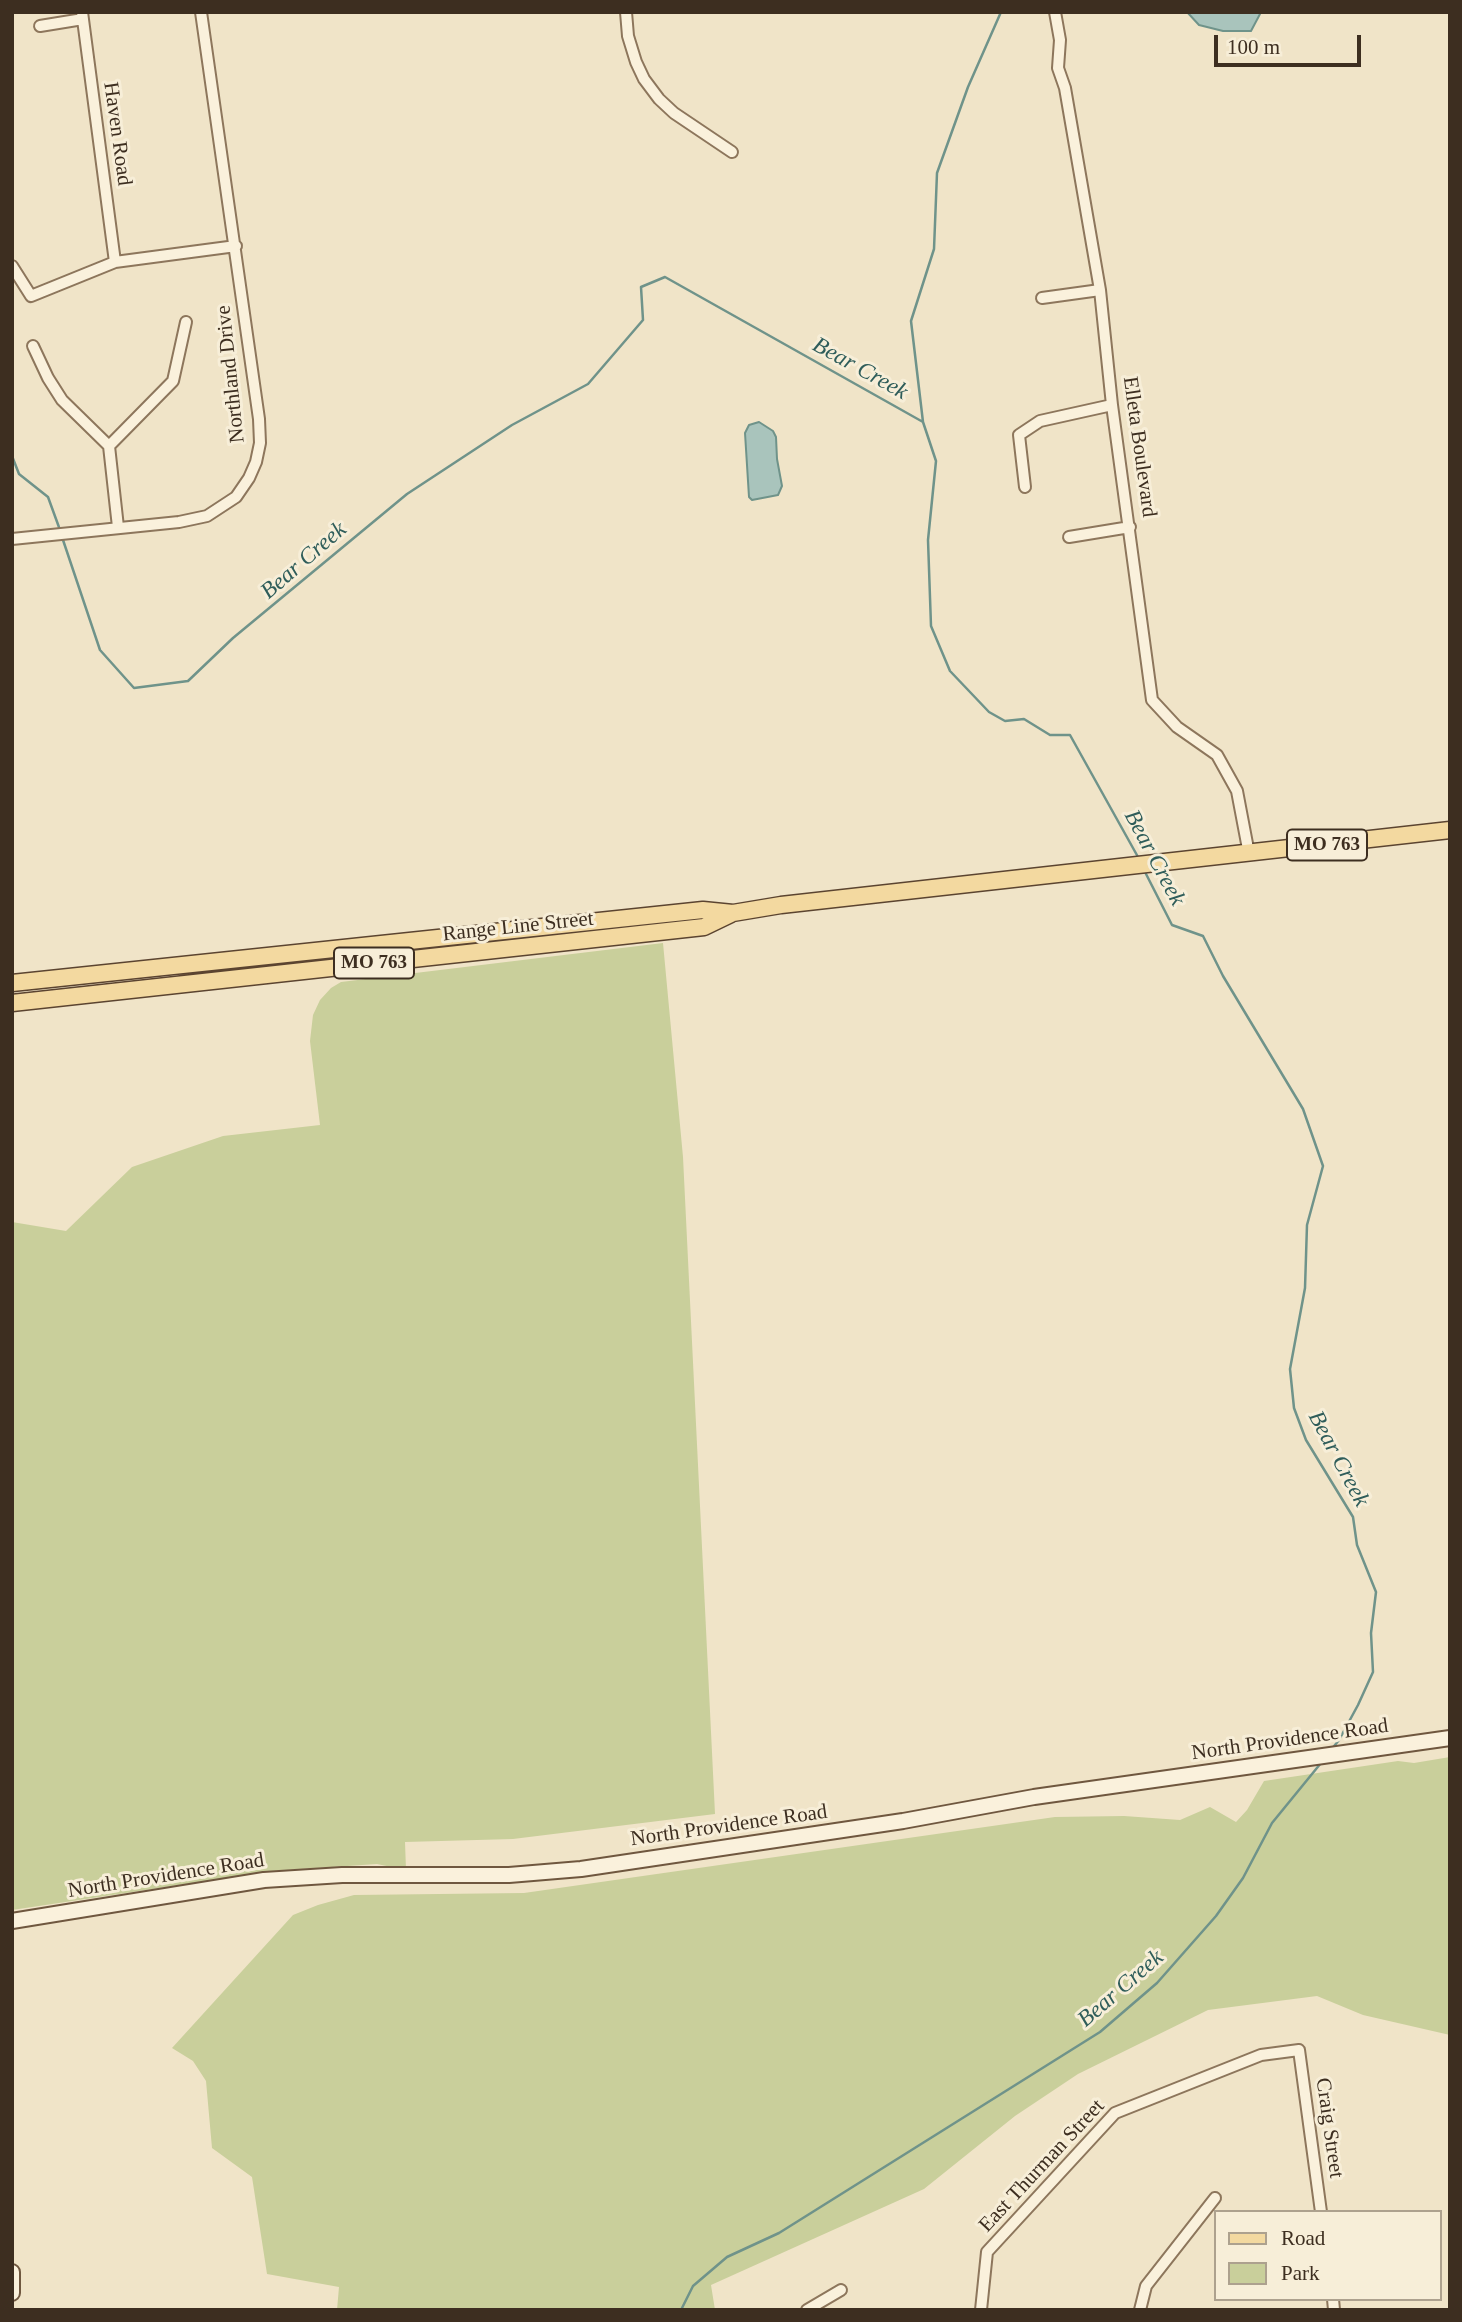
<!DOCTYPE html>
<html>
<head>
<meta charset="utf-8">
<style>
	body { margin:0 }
	#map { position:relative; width:1462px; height:2322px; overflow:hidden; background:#f0e4c8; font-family:"Times New Roman",serif }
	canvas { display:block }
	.frame { position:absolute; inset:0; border:14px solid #3d2e20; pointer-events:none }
	.legend { position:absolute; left:1214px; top:2210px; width:228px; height:91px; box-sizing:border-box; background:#f7eed8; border:2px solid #ada18e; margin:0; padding:9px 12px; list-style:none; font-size:21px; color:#3d2e20 }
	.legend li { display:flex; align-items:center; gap:14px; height:35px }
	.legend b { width:35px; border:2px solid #ada18e }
	.scale { position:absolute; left:1214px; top:35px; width:147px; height:32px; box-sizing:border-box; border:4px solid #3d2e20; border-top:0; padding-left:9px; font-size:21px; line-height:24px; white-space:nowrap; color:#3d2e20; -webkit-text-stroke:5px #f7eed8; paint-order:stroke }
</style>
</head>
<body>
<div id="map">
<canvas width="1462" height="2322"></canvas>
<div class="frame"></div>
<ul class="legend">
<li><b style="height:9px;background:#f3d9a0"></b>Road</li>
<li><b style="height:19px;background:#c9cf9b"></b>Park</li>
</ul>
<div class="scale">100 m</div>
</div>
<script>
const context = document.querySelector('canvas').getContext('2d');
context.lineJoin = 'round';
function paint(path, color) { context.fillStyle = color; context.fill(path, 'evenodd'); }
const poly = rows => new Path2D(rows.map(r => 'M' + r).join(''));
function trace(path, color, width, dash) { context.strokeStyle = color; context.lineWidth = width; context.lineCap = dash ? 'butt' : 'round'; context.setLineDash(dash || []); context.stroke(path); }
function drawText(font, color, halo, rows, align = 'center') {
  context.font = font + ' "Times New Roman",serif'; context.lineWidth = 6; context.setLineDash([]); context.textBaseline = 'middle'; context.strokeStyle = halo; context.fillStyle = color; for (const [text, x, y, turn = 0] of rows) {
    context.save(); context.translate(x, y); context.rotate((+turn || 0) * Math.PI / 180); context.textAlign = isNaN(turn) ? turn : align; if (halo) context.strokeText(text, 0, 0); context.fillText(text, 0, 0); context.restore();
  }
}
const green = poly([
	[663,943,683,1157,715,1814,513,1839,405,1842,406,1870,377,1864,273,1871,12,1910,12,1222,66,1231,132,1167,223,1136,320,1125,310,1041,313,1015,320,1000,331,988,341,982],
	[1450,1757,1450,2035,1363,2015,1317,1996,1208,2010,1078,2074,1015,2116,924,2189,711,2285,715,2310,337,2310,339,2287,267,2274,252,2177,212,2148,206,2081,193,2061,172,2048,293,1915,318,1905,354,1895,524,1893,1055,1817,1124,1816,1180,1820,1210,1807,1236,1822,1247,1810,1264,1781,1398,1761,1414,1763]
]);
const water = poly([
	[1187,12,1259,12,1260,14,1251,31,1223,31,1199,25,1187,12],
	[759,422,773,431,776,437,777,459,782,486,778,495,752,500,749,497,745,433,749,425,759,422]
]);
const stream = poly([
	[923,422,911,321,934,249,937,173,968,87,1001,12],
	[12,456,19,474,48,497,60,530],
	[62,537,100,650,134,688,188,681,233,638,407,494,512,425,588,384,643,320,641,287,665,277,923,422,936,461,928,540,931,626,950,671,989,712,1005,721,1024,719,1050,735,1070,735,1138,857],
	[1144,870,1172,925,1203,936,1223,976,1303,1109,1323,1166,1307,1225,1305,1288,1290,1369,1294,1408,1306,1440,1353,1517,1357,1545,1376,1592,1371,1633,1373,1672,1358,1705,1339,1740,1331,1750],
	[681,2310,693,2286,727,2257,779,2233,1100,2032,1157,1983,1216,1916,1243,1878,1272,1823,1321,1763]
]);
const street = poly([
	[82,12,115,262],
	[626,12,628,36,636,62,644,79,659,99,674,113,732,152],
	[1055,12,1060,40,1058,68,1065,88,1100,290,1112,405,1152,700,1177,727,1217,755,1237,791,1249,854],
	[40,26,83,19],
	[12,266,31,296,115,262,236,246],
	[1042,298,1100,290],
	[33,346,48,378,62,400,109,446,118,527],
	[109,446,173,381,186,322],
	[1025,487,1019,435,1040,421,1112,405],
	[1069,537,1130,527],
	[12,539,179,522,207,516,236,497,249,478,256,462,260,443,259,419,201,12],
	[1333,2299,1334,2310],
	[807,2310,841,2290],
	[981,2310,987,2252,1115,2113,1261,2055,1299,2050,1321,2212],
	[1140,2310,1146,2286,1215,2198]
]);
const secondary = poly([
	[12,1921,264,1880,342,1875,509,1875,581,1869,903,1821,1034,1797,1450,1738],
	[12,2272,12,2293]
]);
const primary = poly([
	[12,983,703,910,733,913,781,905,1450,830],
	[12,1003,704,927,731,914]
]);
const shields = [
	[1327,845,80],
	[374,963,80]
];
const shieldNames = [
	["MO 763",1327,845],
	["MO 763",374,963]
];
const streetNames = [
	["Haven Road",117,134,82],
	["Northland Drive",231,374,-96],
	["Elleta Boulevard",1139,447,82],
	["Range Line Street",518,927,-6],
	["North Providence Road",1290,1740,-8],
	["North Providence Road",729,1826,-8],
	["North Providence Road",166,1876,-9],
	["Craig Street",1329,2128,82],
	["East Thurman Street",1042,2166,-47]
];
const waterNames = [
	["Bear Creek",860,369,29],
	["Bear Creek",304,561,-41],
	["Bear Creek",1154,858,62],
	["Bear Creek",1338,1459,62],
	["Bear Creek",1121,1989,-41]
];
paint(green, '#c9cf9b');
paint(water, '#a9c4bc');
trace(water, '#6f938a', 2);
trace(stream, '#6f938a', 2.5);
trace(street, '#8d765c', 14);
trace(secondary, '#6f573f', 18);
trace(primary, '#5b4430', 19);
trace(street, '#faf1dc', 10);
trace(secondary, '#faf1dc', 14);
trace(primary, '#f3d9a0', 16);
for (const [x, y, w] of shields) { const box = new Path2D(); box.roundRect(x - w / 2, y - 15.5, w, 31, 5); context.fillStyle = '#f7eed8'; context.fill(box); trace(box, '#3d2e20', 2); }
drawText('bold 19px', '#3d2e20', null, shieldNames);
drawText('21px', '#3d2e20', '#f7eed8', streetNames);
drawText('italic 23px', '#2f5d5a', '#f7eed8', waterNames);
</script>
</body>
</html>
